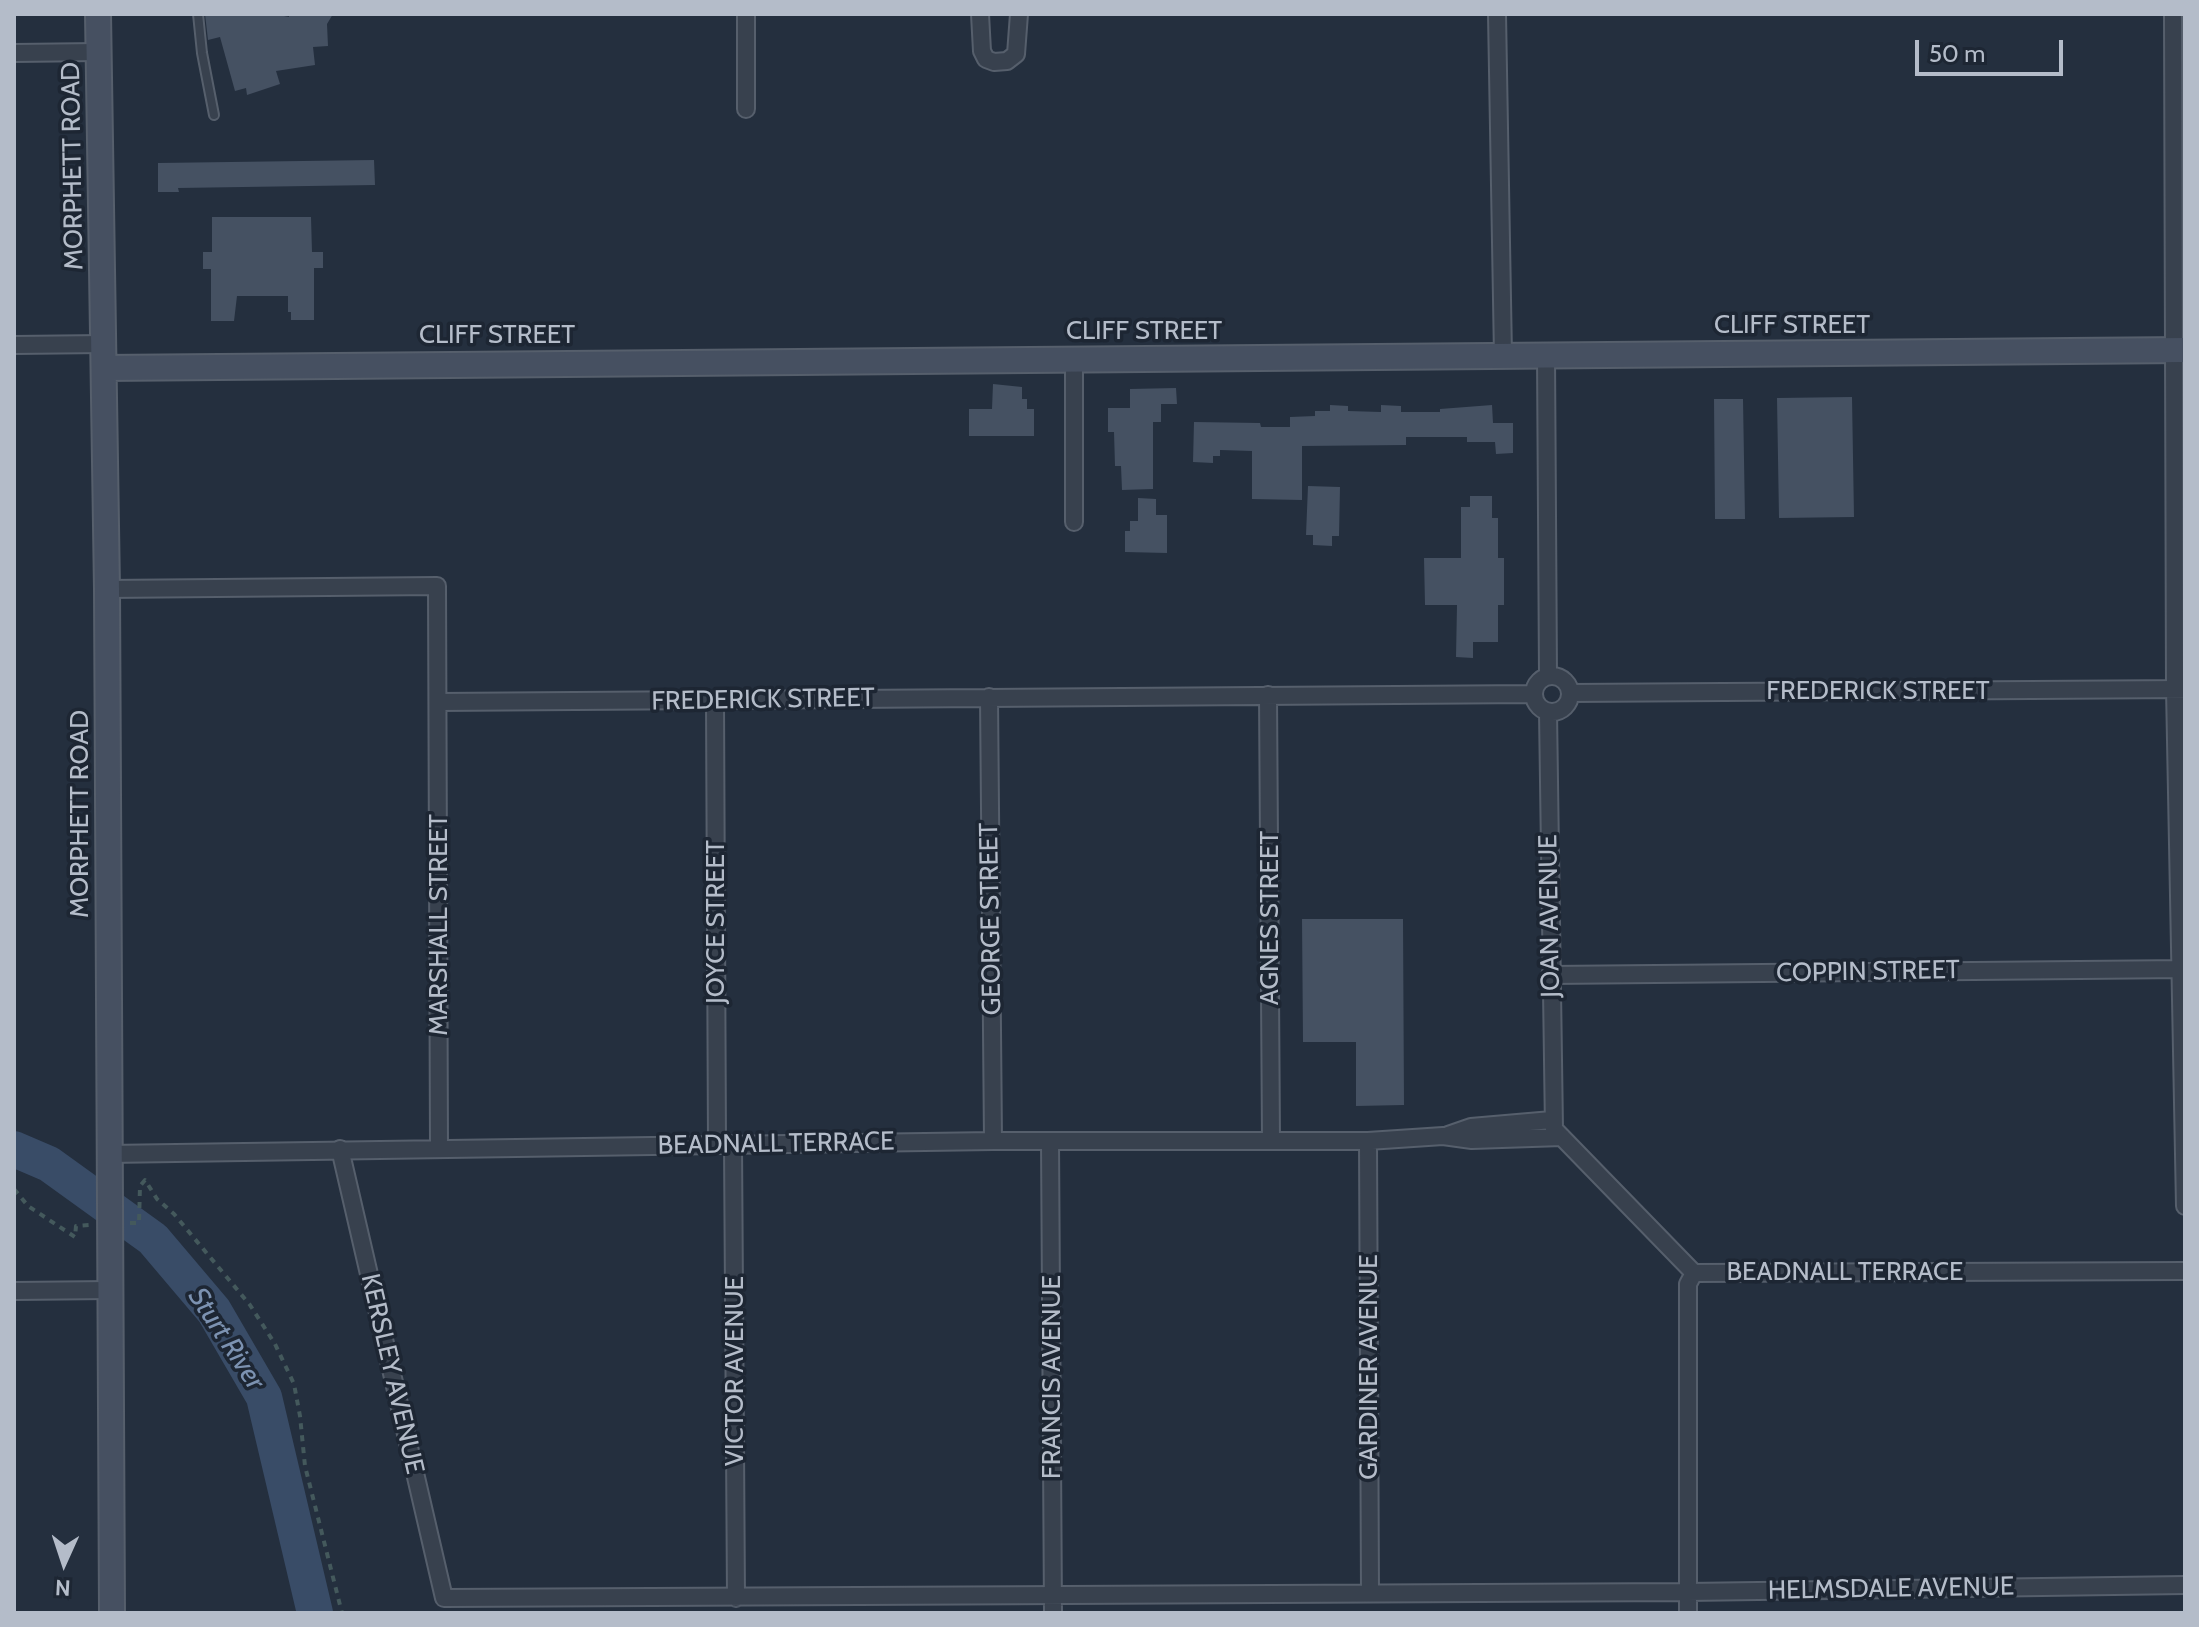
<!DOCTYPE html>
<html>
<head>
<meta charset="utf-8">
<style>
	body { margin:0 }
	#map { position:relative; width:2199px; height:1627px; overflow:hidden; background:#242f3e; font-family:Cabin,sans-serif }
	canvas { display:block }
	.frame { position:absolute; inset:0; border:16px solid #b4bcc9; pointer-events:none }
	.north { position:absolute; left:24px; top:1523px; width:80px; height:80px; -webkit-text-stroke:6px #1d2633; paint-order:stroke; rotate:183deg; font-size:22px; font-weight:700; line-height:32px; text-align:center; color:#b4bcc9 }
	.north::after { content:''; display:block; margin:auto; width:28px; height:36px; background:#b4bcc9; clip-path:polygon(50% 0,100% 100%,50% 72%,0 100%) }
	.scale { position:absolute; left:1915px; top:40px; width:148px; height:36px; box-sizing:border-box; border:4px solid #b4bcc9; border-top:0; padding-left:10px; font-size:24px; line-height:28px; white-space:nowrap; color:#b4bcc9; -webkit-text-stroke:6px #1d2633; paint-order:stroke }
</style>
</head>
<body>
<div id="map">
<canvas width="2199" height="1627"></canvas>
<div class="frame"></div>
<div class="north">N</div>
<div class="scale">50 m</div>
</div>
<script>
const context = document.querySelector('canvas').getContext('2d');
context.lineJoin = 'round';
const poly = rows => new Path2D(rows.map(r => 'M' + r).join(''));
function trace(path, color, width, dash) { context.strokeStyle = color; context.lineWidth = width; context.lineCap = dash ? 'butt' : 'round'; context.setLineDash(dash || []); context.stroke(path); }
function paint(path, color) { context.fillStyle = color; context.fill(path, 'evenodd'); }
function drawText(font, color, halo, rows, align = 'center') {
  context.font = font + ' Cabin,sans-serif'; context.lineWidth = 7; context.setLineDash([]); context.textBaseline = 'middle'; context.strokeStyle = halo; context.fillStyle = color; for (const [text, x, y, turn = 0] of rows) {
    context.save(); context.translate(x, y); context.rotate((+turn || 0) * Math.PI / 180); context.textAlign = isNaN(turn) ? turn : align; if (halo) context.strokeText(text, 0, 0); context.fillText(text, 0, 0); context.restore();
  }
}
const river = poly([
	[14,1149,49,1164,153,1239,214,1311,264,1397,315,1613]
]);
const building = poly([
	[205,14,274,14,289,17,289,14,333,14,327,24,328,46,313,47,315,65,276,71,280,84,247,95,246,88,235,91,220,37,208,40],
	[374,160,375,185,178,188,179,192,158,192,158,163],
	[212,217,311,217,312,252,323,252,323,268,314,268,314,320,291,320,291,312,288,312,288,296,237,296,234,321,211,321,211,269,203,269,203,252,212,252],
	[993,384,1022,387,1022,399,1027,399,1027,409,1034,409,1034,436,969,436,969,409,992,409],
	[1176,388,1177,404,1161,404,1161,422,1153,422,1153,489,1122,490,1121,466,1115,466,1114,432,1108,432,1108,408,1130,408,1130,389],
	[1852,397,1854,517,1779,518,1777,398],
	[1714,399,1743,399,1745,519,1715,519],
	[1330,405,1348,406,1348,411,1381,412,1381,405,1401,406,1401,412,1440,412,1440,409,1492,405,1493,423,1513,423,1513,453,1496,454,1495,442,1467,442,1467,437,1406,437,1406,445,1302,446,1302,500,1252,499,1252,451,1220,450,1220,456,1213,456,1213,463,1193,462,1194,422,1260,423,1261,427,1290,427,1290,417,1315,416,1315,411,1330,411],
	[1308,486,1340,487,1339,536,1332,536,1332,546,1313,545,1313,535,1306,535],
	[1470,496,1492,496,1492,518,1498,518,1498,558,1504,558,1504,605,1498,605,1498,642,1473,642,1473,658,1456,657,1457,605,1425,605,1424,558,1461,558,1461,507,1470,507],
	[1138,498,1156,499,1156,515,1167,515,1167,553,1125,552,1125,531,1130,531,1130,521,1138,521],
	[1302,919,1403,919,1404,1105,1356,1106,1356,1042,1303,1042]
]);
const path = poly([
	[14,1189,28,1206,75,1237,76,1226,89,1225],
	[130,1223,139,1223,140,1186,145,1180,157,1199,174,1214,250,1305,275,1344,294,1384,300,1416,305,1466,342,1613]
]);
const lane = poly([
	[198,14,202,53,214,115]
]);
const street = poly([
	[746,14,746,109],
	[980,14,982,51,986,59,994,62,1007,61,1016,54,1019,14],
	[1497,14,1503,356],
	[2173,14,2175,689,2185,1206],
	[14,53,98,52],
	[14,345,104,344],
	[1546,355,1548,676],
	[1074,360,1074,522],
	[107,589,437,586,439,1148],
	'1534 694a18 18 0 1 1 36 0a18 18 0 1 1-36 0Z',
	[1570,693,2185,689],
	[1268,695,1271,1140],
	[989,697,993,1141],
	[715,700,717,1145],
	[438,702,1533,694],
	[1548,712,1554,1129,1694,1273,2185,1271],
	[1550,975,2185,969],
	[1448,1135,1471,1127,1552,1120],
	[1050,1141,1053,1613],
	[1368,1141,1370,1592],
	[733,1144,736,1598],
	[340,1149,444,1598,1687,1592,2185,1585],
	[108,1154,993,1141,1368,1141,1443,1136,1472,1140,1562,1137],
	[14,1291,110,1290],
	[1688,1613,1688,1284,1694,1273]
]);
const secondary = poly([
	[98,14,107,589,112,1613],
	[104,368,2185,350]
]);
const streetNames = [
	["MORPHETT ROAD",73,166,-91],
	["CLIFF STREET",1792,325],
	["CLIFF STREET",1144,331],
	["CLIFF STREET",497,335],
	["FREDERICK STREET",1878,691],
	["FREDERICK STREET",763,700,-1],
	["MORPHETT ROAD",80,814,-90],
	["JOAN AVENUE",1550,916,-91],
	["AGNES STREET",1270,918,-90],
	["GEORGE STREET",991,919,-91],
	["JOYCE STREET",716,922,-90],
	["MARSHALL STREET",439,925,-90],
	["COPPIN STREET",1868,972,-1],
	["BEADNALL TERRACE",776,1144,-1],
	["BEADNALL TERRACE",1845,1272],
	["GARDINER AVENUE",1369,1367,-90],
	["VICTOR AVENUE",735,1371,-90],
	["KERSLEY AVENUE",392,1374,77],
	["FRANCIS AVENUE",1052,1377,-90],
	["HELMSDALE AVENUE",1891,1589,-1]
];
const waterNames = [
	["Sturt River",226,1339,57]
];
trace(river, '#394c67', 36);
paint(building, '#455162');
trace(lane, '#565f6c', 12);
trace(street, '#565f6c', 20);
trace(secondary, '#565f6c', 28);
trace(path, '#44595c', 4, [6, 6]);
trace(lane, '#38414e', 8);
trace(street, '#38414e', 16);
trace(secondary, '#465061', 24);
drawText('26px', '#b4bcc9', '#1d2633', streetNames);
drawText('italic 28px', '#7c92b1', '#1d2633', waterNames);
</script>
</body>
</html>
